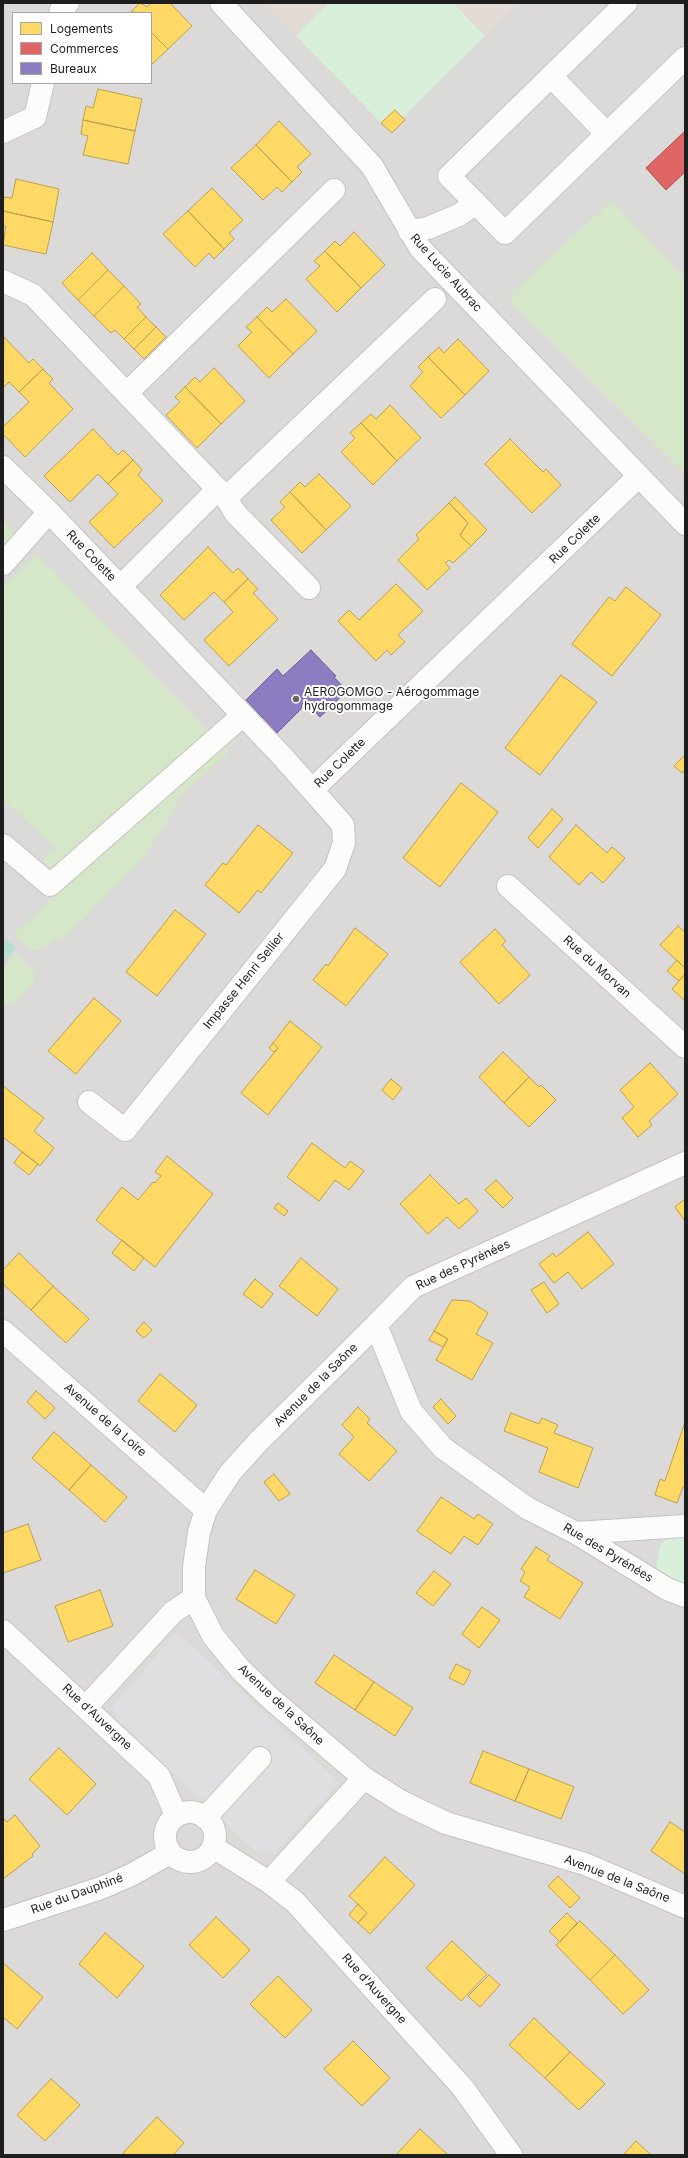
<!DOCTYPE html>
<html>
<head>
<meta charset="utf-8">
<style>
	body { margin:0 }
	#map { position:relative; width:688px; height:2158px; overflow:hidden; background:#ecebe7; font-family:Inter,sans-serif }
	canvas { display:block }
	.frame { position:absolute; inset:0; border:4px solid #1e1e1e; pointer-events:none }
	.legend { position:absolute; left:12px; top:12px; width:140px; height:72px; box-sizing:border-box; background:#fff; border:1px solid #a5a5a5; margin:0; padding:5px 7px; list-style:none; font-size:12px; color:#1e1e1e }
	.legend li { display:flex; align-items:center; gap:8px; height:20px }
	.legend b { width:20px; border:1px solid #a5a5a5 }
</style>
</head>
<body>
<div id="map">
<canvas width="688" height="2158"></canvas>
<div class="frame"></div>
<ul class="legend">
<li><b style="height:11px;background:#ffd966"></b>Logements</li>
<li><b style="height:11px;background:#e06666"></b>Commerces</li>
<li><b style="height:11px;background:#8e7cc3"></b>Bureaux</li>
</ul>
</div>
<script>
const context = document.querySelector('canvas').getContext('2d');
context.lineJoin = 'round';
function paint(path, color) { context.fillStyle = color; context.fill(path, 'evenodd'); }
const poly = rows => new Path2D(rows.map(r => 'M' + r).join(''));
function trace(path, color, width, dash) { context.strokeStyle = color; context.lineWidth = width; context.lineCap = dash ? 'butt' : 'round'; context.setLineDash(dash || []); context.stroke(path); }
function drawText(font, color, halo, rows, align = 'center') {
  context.font = font + ' Inter,sans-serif'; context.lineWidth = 4; context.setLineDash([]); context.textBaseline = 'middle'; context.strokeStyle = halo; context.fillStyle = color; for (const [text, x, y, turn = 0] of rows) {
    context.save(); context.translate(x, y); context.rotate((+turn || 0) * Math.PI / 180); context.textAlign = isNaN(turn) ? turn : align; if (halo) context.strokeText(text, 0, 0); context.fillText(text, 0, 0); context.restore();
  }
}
const residential = poly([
	[3,3,685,3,685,2155,3,2155],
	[13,13,151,13,151,83,13,83]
]);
const religious = poly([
	[571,3,685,3,685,131,510,294,436,211,451,205,455,200,412,153],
	[73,555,109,592,102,599,66,562],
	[118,599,154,635,147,641,111,605],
	[160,645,196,681,189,687,154,651],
	[200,687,235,723,229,730,193,694],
	[3,800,54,846,53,870,67,884,29,920,3,897]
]);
const military = poly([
	[264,3,328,3,296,36],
	[453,3,519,3,485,36]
]);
const grass = poly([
	[612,201,685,278,685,473,514,306,510,294],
	[3,522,17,534,3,547],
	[37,554,208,731,64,864,53,870,42,861,54,846,3,800,3,619,6,615,3,613,3,586],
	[220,740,229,752,181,796,164,826,138,864,61,942,56,938,46,947,32,951,14,934],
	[16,953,35,973,32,985,15,1003,3,1004,3,969]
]);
const park = poly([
	[328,3,453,3,485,36,403,117,394,110,381,123,296,36],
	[685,1534,685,1590,662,1582,656,1566,660,1547,668,1535]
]);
const pitch = poly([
	[3,937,16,948,3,963]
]);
const plaza = poly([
	[177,1632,339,1782,274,1854,252,1848,117,1720,112,1707]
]);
const homes = poly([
	[140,3,147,7,151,3,170,3,192,26,168,49,151,32,151,13,131,12,140,3],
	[151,32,168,49,151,65,151,32],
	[98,89,142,99,135,131,83,120,86,106,93,108,98,89],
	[395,110,405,120,392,133,381,123,395,110],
	[83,120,135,131,128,164,83,155,88,136,81,134,83,120],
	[279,121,311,154,297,167,302,172,292,182,256,145,279,121],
	[256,145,292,182,282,192,277,187,263,200,231,168,256,145],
	[16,179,59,189,53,222,3,211,4,197,12,198,16,179],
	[212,188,243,220,229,233,234,239,224,249,188,211,212,188],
	[3,211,53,222,46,254,3,245,6,226,3,226,3,211],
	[188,211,224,249,214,259,209,253,195,267,163,234,188,211],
	[354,232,385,265,361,288,325,251,335,241,340,246,354,232],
	[325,251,361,288,337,312,306,279,320,266,314,261,325,251],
	[92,253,108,270,78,300,62,283,92,253],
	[108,270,124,286,94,316,78,300,108,270],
	[124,286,141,304,137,307,146,317,124,339,115,330,111,333,94,316,124,286],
	[286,299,317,331,293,354,257,317,267,307,272,312,286,299],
	[146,317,156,327,134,349,124,339,146,317],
	[257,317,293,354,269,378,238,346,252,332,246,327,257,317],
	[156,327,166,337,144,359,134,349,156,327],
	[4,337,29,363,33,359,43,369,19,392,9,382,3,388,4,337],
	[458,339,489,371,465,395,428,357,439,347,444,353,458,339],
	[428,357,465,395,441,418,410,386,423,372,418,367,428,357],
	[214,368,245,401,221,424,185,387,195,377,200,382,214,368],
	[43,369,53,379,49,383,73,409,25,457,3,434,3,427,29,402,19,392,43,369],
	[185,387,221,424,197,448,166,415,180,402,175,397,185,387],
	[390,405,421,438,397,461,361,423,371,414,376,419,390,405],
	[361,423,397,461,373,485,341,452,355,438,350,433,361,423],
	[93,429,118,455,123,450,133,460,108,484,98,474,70,502,44,476,93,429],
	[510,439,543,472,546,469,561,485,532,513,485,464,510,439],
	[133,460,142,470,138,475,163,501,114,548,89,522,118,494,108,484,133,460],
	[319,474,351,506,326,530,290,492,300,482,305,487,319,474],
	[290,492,326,530,302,553,271,520,285,507,280,502,290,492],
	[455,497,487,530,471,546,460,535,468,523,449,503,455,497],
	[449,503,468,523,460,535,471,546,453,563,449,560,445,563,450,568,427,590,398,560,419,539,416,535,449,503],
	[208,547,233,573,238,568,248,579,224,602,214,592,184,620,160,595,208,547],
	[248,579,258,589,253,593,278,619,229,666,204,640,233,612,224,602,248,579],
	[396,584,423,611,398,635,405,642,391,655,387,650,376,661,338,621,349,610,359,620,396,584],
	[626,587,661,615,612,676,572,644,609,597,615,601,626,587],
	[561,675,597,702,540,775,505,748,561,675],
	[685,755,685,769,682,773,674,766,685,755],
	[461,783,498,812,440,887,403,858,461,783],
	[552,809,563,819,538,848,528,838,552,809],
	[258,825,293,853,261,893,258,890,239,913,205,885,223,863,226,865,258,825],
	[576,825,607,853,612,847,625,858,603,883,591,872,579,885,549,857,576,825],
	[175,910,206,934,157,996,126,972,175,910],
	[678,926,685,932,685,968,660,945,678,926],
	[355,928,388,954,346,1006,313,980,326,964,328,966,355,928],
	[495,929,506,941,502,945,530,975,499,1004,460,962,495,929],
	[677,960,685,968,685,974,679,981,667,971,677,960],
	[685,974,685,1001,672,989,685,974],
	[94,998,121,1021,76,1074,48,1051,94,998],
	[290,1021,322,1047,268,1115,241,1093,278,1048,273,1043,290,1021],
	[273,1043,278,1048,274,1052,269,1048,273,1043],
	[503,1052,529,1077,504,1103,479,1077,503,1052],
	[650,1063,678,1094,649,1121,652,1125,638,1137,622,1118,634,1107,620,1090,650,1063],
	[529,1077,539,1087,541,1085,556,1100,529,1127,504,1103,529,1077],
	[391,1079,402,1088,393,1100,382,1090,391,1079],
	[3,1086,44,1118,34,1131,54,1148,40,1166,3,1137,3,1086],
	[312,1143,345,1168,350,1161,364,1171,349,1190,335,1180,319,1201,287,1177,312,1143],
	[22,1152,38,1164,29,1175,14,1163,22,1152],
	[167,1156,213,1194,155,1267,96,1220,122,1187,138,1200,153,1182,155,1183,161,1176,155,1172,167,1156],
	[430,1175,459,1204,466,1198,478,1211,459,1229,447,1217,428,1234,400,1204,430,1175],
	[496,1180,513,1198,503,1208,485,1190,496,1180],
	[685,1199,685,1221,675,1207,685,1199],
	[278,1203,288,1211,284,1216,274,1208,278,1203],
	[588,1232,614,1264,582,1289,568,1272,554,1283,539,1264,553,1253,556,1257,588,1232],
	[122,1240,144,1258,134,1271,112,1253,122,1240],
	[19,1253,53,1286,31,1310,3,1284,3,1270,19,1253],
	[301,1258,338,1289,317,1316,279,1286,301,1258],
	[255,1279,273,1294,262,1308,243,1294,255,1279],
	[544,1282,559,1304,547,1313,531,1290,544,1282],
	[53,1286,89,1319,66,1343,31,1310,53,1286],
	[452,1300,470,1301,488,1313,476,1334,493,1343,472,1380,436,1360,448,1339,434,1331,452,1300],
	[144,1322,152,1330,144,1338,136,1331,144,1322],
	[434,1331,448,1339,443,1347,429,1340,434,1331],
	[160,1374,197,1405,175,1432,138,1401,160,1374],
	[36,1391,55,1408,45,1419,27,1402,36,1391],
	[441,1399,456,1416,448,1424,433,1407,441,1399],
	[358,1407,370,1419,367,1423,397,1451,369,1481,339,1454,354,1437,342,1425,358,1407],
	[511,1413,539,1424,542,1418,558,1425,554,1433,593,1448,578,1488,539,1472,548,1448,504,1431,511,1413],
	[685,1422,685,1487,683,1487,677,1503,655,1495,660,1479,665,1481,685,1422],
	[54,1432,91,1465,69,1490,32,1458,54,1432],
	[91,1465,127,1497,105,1522,69,1490,91,1465],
	[274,1474,290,1494,279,1501,264,1482,274,1474],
	[441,1497,474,1519,478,1514,493,1524,478,1545,464,1536,451,1554,417,1531,441,1497],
	[28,1524,41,1560,3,1573,3,1533,28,1524],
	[536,1547,550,1556,547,1560,583,1583,560,1619,524,1597,530,1587,520,1581,525,1572,521,1569,536,1547],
	[255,1570,295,1595,276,1624,236,1599,255,1570],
	[434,1571,451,1584,433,1606,416,1593,434,1571],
	[100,1590,113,1626,68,1642,55,1606,100,1590],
	[482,1607,500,1620,479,1648,462,1634,482,1607],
	[334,1655,374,1682,355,1710,315,1683,334,1655],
	[456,1664,471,1671,464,1685,449,1678,456,1664],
	[374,1682,413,1708,395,1736,355,1710,374,1682],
	[59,1748,96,1784,67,1815,29,1779,59,1748],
	[483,1751,529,1769,515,1801,470,1783,483,1751],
	[529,1769,574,1787,561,1819,515,1801,529,1769],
	[15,1815,40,1846,32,1854,33,1856,3,1879,3,1818,7,1822,15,1815],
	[670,1822,685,1832,685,1874,651,1851,670,1822],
	[385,1857,415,1885,370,1934,358,1923,367,1913,349,1896,385,1857],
	[558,1876,580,1898,570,1908,548,1886,558,1876],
	[358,1904,367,1913,358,1923,349,1915,358,1904],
	[567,1913,577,1923,560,1942,549,1931,567,1913],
	[216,1917,250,1950,223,1978,189,1945,216,1917],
	[580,1921,615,1955,590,1980,556,1945,580,1921],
	[105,1933,144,1966,117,1998,79,1964,105,1933],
	[452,1941,487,1974,461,2001,426,1968,452,1941],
	[615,1955,649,1990,623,2014,590,1980,615,1955],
	[3,1963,43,1997,17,2029,3,2017,3,1963],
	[489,1975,500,1985,480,2007,468,1996,489,1975],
	[278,1976,312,2010,285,2038,250,2004,278,1976],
	[534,2018,570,2052,545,2078,509,2045,534,2018],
	[353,2041,390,2078,362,2106,324,2069,353,2041],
	[570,2052,605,2084,579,2110,545,2078,570,2052],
	[51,2079,80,2105,45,2141,17,2115,51,2079],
	[157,2117,184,2143,173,2155,125,2155,123,2153,157,2117],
	[420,2129,448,2155,396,2155,420,2129],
	[636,2141,651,2155,623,2155,636,2141]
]);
const shops = poly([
	[685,131,685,172,666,190,646,168,685,131]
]);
const offices = poly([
	[311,650,336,676,334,677,347,691,320,717,305,701,302,704,301,709,277,733,246,700,277,669,283,676,311,650]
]);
const minor = poly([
	[221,3,372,166,420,248,685,524],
	[626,3,449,176,505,233,685,58],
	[60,13,61,10,68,3],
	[551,76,607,134],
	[3,132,35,117,43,83],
	[409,231,428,228,459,215,476,203],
	[3,281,33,295,226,498,435,299],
	[127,393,334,190],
	[3,467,49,512,282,756,343,825,344,843,335,869,125,1130,89,1102],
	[226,498,236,514,309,588],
	[3,564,49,512],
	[120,587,218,489],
	[313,789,639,476],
	[3,845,50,885,242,716],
	[508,886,685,1047],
	[685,1163,413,1287,376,1325,411,1411,443,1448,527,1508,576,1533,667,1589,685,1596],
	[376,1325,258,1442,230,1473,206,1510,199,1532,194,1567,194,1598,213,1636,240,1669,270,1698,364,1778,402,1802,446,1823,585,1864,685,1907],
	[3,1331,206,1510],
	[576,1533,685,1526],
	[3,1631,159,1776,176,1815],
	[86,1707,173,1612,194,1598],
	'165 1837a25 25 0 1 1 50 0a25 25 0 1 1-50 0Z',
	[205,1818,260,1758],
	[213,1847,269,1882,295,1902,463,2088,511,2155],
	[269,1882,364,1778],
	[3,1920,101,1888,131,1875,170,1853]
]);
const markers = [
	[296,699,4,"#666664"]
];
const streetNames = [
	["Rue Lucie Aubrac",446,273,48],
	["Rue Colette",575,539,-44],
	["Rue Colette",91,556,46],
	["Rue Colette",340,763,-44],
	["Rue du Morvan",597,967,42],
	["Impasse Henri Sellier",244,981,-51],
	["Rue des Pyrénées",463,1265,-25],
	["Avenue de la Saône",316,1385,-45],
	["Avenue de la Loire",105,1420,41],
	["Rue des Pyrénées",608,1553,31],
	["Avenue de la Saône",281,1705,43],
	["Rue d'Auvergne",97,1717,43],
	["Avenue de la Saône",617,1879,21],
	["Rue du Dauphiné",77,1894,-20],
	["Rue d'Auvergne",374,1989,48]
];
const poiNames = [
	["AEROGOMGO - Aérogommage",304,692],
	["hydrogommage",304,706]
];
paint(residential, '#dbdad8');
paint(religious, '#dadad8');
paint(military, '#e3dcd6');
paint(grass, '#d6e7c9');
paint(park, '#d8efda');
paint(pitch, '#b7dfd2');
paint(plaza, '#dfdee1');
paint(homes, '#ffd966');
trace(homes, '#bca150', 1);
paint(shops, '#e06666');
trace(shops, '#a65050', 1);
paint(offices, '#8e7cc3');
trace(offices, '#6c6092', 1);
trace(minor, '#c3c3c1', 24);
trace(minor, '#fcfcfb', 22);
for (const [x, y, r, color] of markers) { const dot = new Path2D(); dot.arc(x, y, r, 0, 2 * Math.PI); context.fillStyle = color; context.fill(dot); trace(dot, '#fff', 1.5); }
drawText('12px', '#1e1e1e', '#fff', streetNames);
drawText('12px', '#1e1e1e', '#fff', poiNames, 'left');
</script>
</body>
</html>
